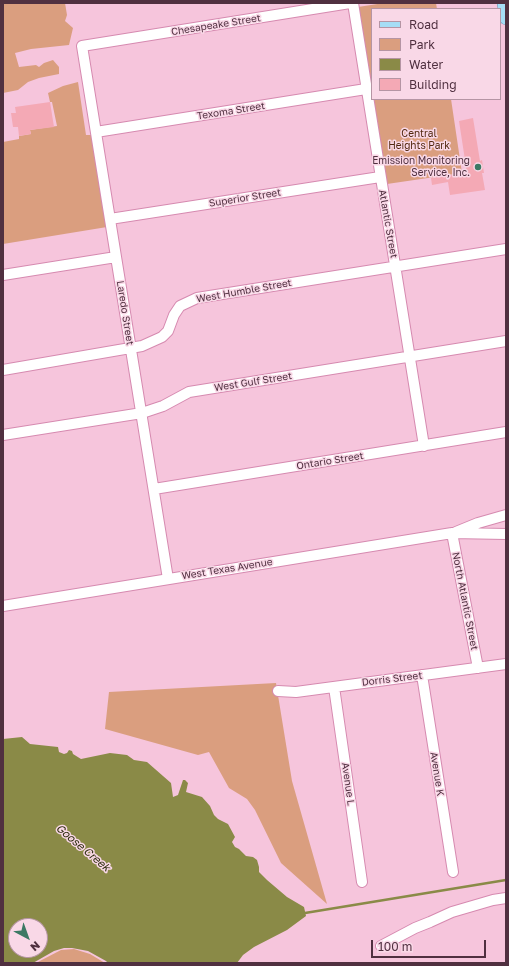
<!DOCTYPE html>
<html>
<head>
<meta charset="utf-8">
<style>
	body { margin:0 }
	#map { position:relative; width:509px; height:966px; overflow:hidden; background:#f6c5dc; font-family:"Golos Text",sans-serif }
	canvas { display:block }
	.frame { position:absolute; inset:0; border:4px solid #503040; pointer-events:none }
	.legend { position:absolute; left:371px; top:8px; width:130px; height:92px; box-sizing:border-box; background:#f9d8e7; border:1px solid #b595a4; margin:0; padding:5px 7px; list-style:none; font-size:12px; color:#503040 }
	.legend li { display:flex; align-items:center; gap:8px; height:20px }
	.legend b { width:20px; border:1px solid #b595a4 }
	.north { position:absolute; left:8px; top:918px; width:40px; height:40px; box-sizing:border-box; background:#f9d8e7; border:1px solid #b595a4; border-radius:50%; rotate:139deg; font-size:11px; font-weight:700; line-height:16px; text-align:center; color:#503040 }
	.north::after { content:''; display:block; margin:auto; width:14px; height:18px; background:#3c7964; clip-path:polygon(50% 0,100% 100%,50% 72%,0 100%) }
	.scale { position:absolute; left:371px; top:940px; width:115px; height:18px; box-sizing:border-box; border:2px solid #503040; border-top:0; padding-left:5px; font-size:12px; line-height:14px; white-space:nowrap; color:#503040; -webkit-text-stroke:3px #f9d8e7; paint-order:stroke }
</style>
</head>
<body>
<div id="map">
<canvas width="509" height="966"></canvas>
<div class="frame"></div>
<ul class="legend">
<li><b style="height:5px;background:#a6ddf5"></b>Road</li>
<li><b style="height:11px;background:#da9e7f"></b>Park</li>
<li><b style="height:11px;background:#8a8a47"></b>Water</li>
<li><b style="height:11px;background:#f4a9b5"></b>Building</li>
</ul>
<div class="north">N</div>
<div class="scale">100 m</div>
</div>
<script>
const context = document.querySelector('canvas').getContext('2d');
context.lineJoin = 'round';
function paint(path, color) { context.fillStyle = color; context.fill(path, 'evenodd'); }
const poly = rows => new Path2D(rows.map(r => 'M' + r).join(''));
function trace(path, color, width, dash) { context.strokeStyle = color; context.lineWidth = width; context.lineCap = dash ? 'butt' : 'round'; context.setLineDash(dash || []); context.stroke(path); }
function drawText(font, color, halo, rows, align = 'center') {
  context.font = font + ' "Golos Text",sans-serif'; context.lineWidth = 3; context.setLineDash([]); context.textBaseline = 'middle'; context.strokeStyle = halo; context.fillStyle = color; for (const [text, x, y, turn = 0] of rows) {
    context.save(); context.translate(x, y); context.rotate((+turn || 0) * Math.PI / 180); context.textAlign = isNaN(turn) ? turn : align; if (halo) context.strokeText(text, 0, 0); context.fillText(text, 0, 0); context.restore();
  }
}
const green = poly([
	[3,3,65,3,67,15,65,21,73,28,69,45,31,49,15,53,19,67,36,65,39,67,44,63,53,60,59,67,59,74,39,78,28,82,18,90,3,93],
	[384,3,436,3,437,9,372,9,372,90,358,7],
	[78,82,86,135,92,135,107,227,3,244,3,142,19,139,19,136,31,134,30,130,57,126,52,102,50,102,48,93,63,86],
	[373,99,451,99,462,173,387,184],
	[276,683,292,781,327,904,281,863,255,810,247,799,229,788,209,752,198,755,105,729,109,692],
	[74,949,90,954,105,963,36,963,61,950]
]);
const water = poly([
	[22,737,30,744,58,747,59,752,64,754,67,753,69,750,72,751,73,754,81,759,110,753,127,755,134,760,147,762,171,783,173,797,178,795,183,780,185,780,188,783,186,792,202,797,210,806,214,815,218,819,228,824,235,837,232,842,235,847,239,849,246,856,253,857,257,860,259,867,259,872,267,880,287,897,304,907,306,916,287,930,254,947,243,955,237,963,108,963,106,961,88,951,72,948,64,948,54,951,33,963,3,963,3,739],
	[16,926,40,926,40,950,16,950]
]);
const stream = poly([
	[305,913,506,880]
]);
const building = poly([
	[50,102,54,127,30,130,31,134,19,136,18,127,13,127,11,113,16,113,15,107],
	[473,118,480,161,482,160,484,173,482,173,485,190,450,195,448,182,432,185,431,178,467,173,459,121]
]);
const minor = poly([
	[353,3,424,446],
	[96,132,366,89],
	[110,219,380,177],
	[3,275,116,257],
	[3,370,142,346,162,337,168,331,174,315,180,306,197,298,506,249],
	[3,435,142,413,163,406,189,392,506,341],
	[154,489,506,432],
	[456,532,478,523,506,515],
	[452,533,478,668],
	[168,579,82,46,350,3],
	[3,606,452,533,506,534],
	[422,675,453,872],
	[334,687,362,882],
	[278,691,296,692,506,664],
	[381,946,415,928,430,922,452,912,493,900,506,898]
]);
const major = poly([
	[504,3,506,18]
]);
const markers = [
	[478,167,4,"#3c7964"]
];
const streetNames = [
	["Chesapeake Street",216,25,-9],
	["Texoma Street",231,111,-9],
	["Superior Street",245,198,-9],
	["Atlantic Street",388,224,80],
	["West Humble Street",244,291,-10],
	["Laredo Street",125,313,81],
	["West Gulf Street",253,382,-9],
	["Ontario Street",330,461,-9],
	["West Texas Avenue",227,569,-9],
	["North Atlantic Street",465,601,79],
	["Dorris Street",392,679,-7],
	["Avenue K",437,774,81],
	["Avenue L",348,784,82]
];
const parkNames = [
	["Central",419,134],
	["Heights Park",419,146]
];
const poiNames = [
	["Emission Monitoring",470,161],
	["Service, Inc.",470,173]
];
const waterNames = [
	["Goose Creek",83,848,40]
];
paint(green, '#da9e7f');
paint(water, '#8a8a47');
trace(stream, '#8a8a47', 2.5);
paint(building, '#f4a9b5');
trace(minor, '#d68ab0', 12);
trace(major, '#6292b1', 14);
trace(minor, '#fff', 10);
trace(major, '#a6ddf5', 13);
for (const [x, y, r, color] of markers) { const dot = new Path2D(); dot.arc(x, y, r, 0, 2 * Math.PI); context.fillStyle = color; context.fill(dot); trace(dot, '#f9d8e7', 1.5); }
drawText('10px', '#503040', '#f9d8e7', streetNames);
drawText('10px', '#522910', '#f9d8e7', parkNames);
drawText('10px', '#503040', '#f9d8e7', poiNames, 'right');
drawText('italic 11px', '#2f2f10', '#f9d8e7', waterNames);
</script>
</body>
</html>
